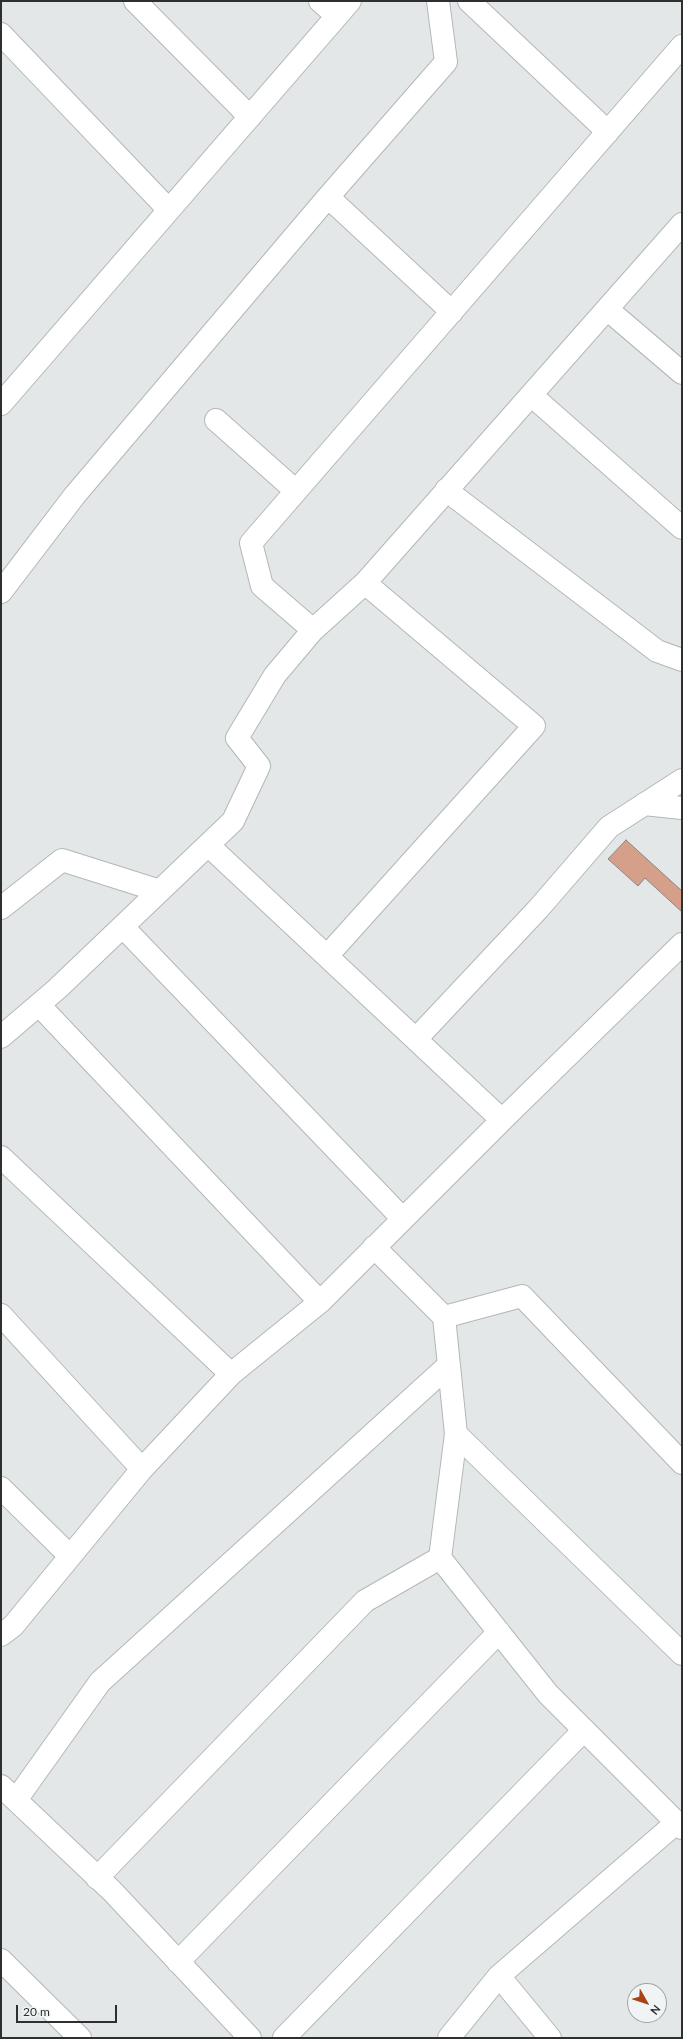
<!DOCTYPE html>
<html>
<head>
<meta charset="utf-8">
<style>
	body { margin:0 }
	#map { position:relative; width:683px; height:2039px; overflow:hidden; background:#e3e7e7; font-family:Lato,sans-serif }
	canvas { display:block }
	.frame { position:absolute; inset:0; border:2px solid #2e2f2f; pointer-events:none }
	.north { position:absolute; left:627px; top:1983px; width:40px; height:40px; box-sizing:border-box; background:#f0f4f5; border:1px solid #a2a5a6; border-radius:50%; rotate:129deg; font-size:11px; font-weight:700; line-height:16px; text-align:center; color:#2e2f2f }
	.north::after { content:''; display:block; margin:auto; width:14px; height:18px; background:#a84315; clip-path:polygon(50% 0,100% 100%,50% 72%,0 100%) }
	.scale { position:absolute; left:16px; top:2005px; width:101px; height:18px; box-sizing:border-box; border:2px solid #2e2f2f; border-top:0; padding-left:5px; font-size:12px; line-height:14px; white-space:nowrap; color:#2e2f2f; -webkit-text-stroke:3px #f0f4f5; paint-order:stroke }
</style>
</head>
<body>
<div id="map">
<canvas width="683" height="2039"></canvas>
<div class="frame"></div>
<div class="north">N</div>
<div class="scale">20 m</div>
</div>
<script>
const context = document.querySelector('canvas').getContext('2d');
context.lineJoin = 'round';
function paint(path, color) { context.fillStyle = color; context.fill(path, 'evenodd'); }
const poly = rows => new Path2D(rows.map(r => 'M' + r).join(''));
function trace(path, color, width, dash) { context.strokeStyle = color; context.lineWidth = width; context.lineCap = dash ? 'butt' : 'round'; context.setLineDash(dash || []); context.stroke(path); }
const building = poly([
	[626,840,682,891,682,912,645,878,638,886,608,859,626,840]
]);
const street = poly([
	[135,1,250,117],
	[320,1,337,16],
	[469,1,608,132],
	[1,34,169,210],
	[682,46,251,543,262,586,313,630,365,583,682,224],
	[328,197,452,312],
	[607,309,682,373],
	[531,395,682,528],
	[1,404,350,1],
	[216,420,296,491],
	[446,490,657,651,682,660],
	[1,592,75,495,328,197,446,62,438,1],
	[644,804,682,808],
	[208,845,502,1120,320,1302],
	[1,908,62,860,160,891],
	[123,927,403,1219],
	[327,956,534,726,365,583],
	[39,1005,320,1302,231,1374],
	[1,1037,57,989,233,821,259,766,237,738,275,675,313,630],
	[416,1039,539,908,609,827,682,780],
	[502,1120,682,944],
	[1,1157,231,1374,142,1469],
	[374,1247,444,1317,456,1434,440,1558,548,1694,682,1828],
	[1,1315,142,1469,13,1626,1,1635],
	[444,1317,522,1296,682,1463],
	[456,1434,682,1654],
	[1,1488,70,1556],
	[1,1786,112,1891,250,2038],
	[16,1800,100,1682,449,1365],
	[97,1878,365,1601,440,1558],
	[1,1960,80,2038],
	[178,1962,499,1632],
	[499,1976,550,2038],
	[284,2038,584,1730],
	[449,2038,499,1976,676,1823]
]);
paint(building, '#d69f8a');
trace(building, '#8a8685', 1);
trace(street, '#b3b7b7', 24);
trace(street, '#fff', 22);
</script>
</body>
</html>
